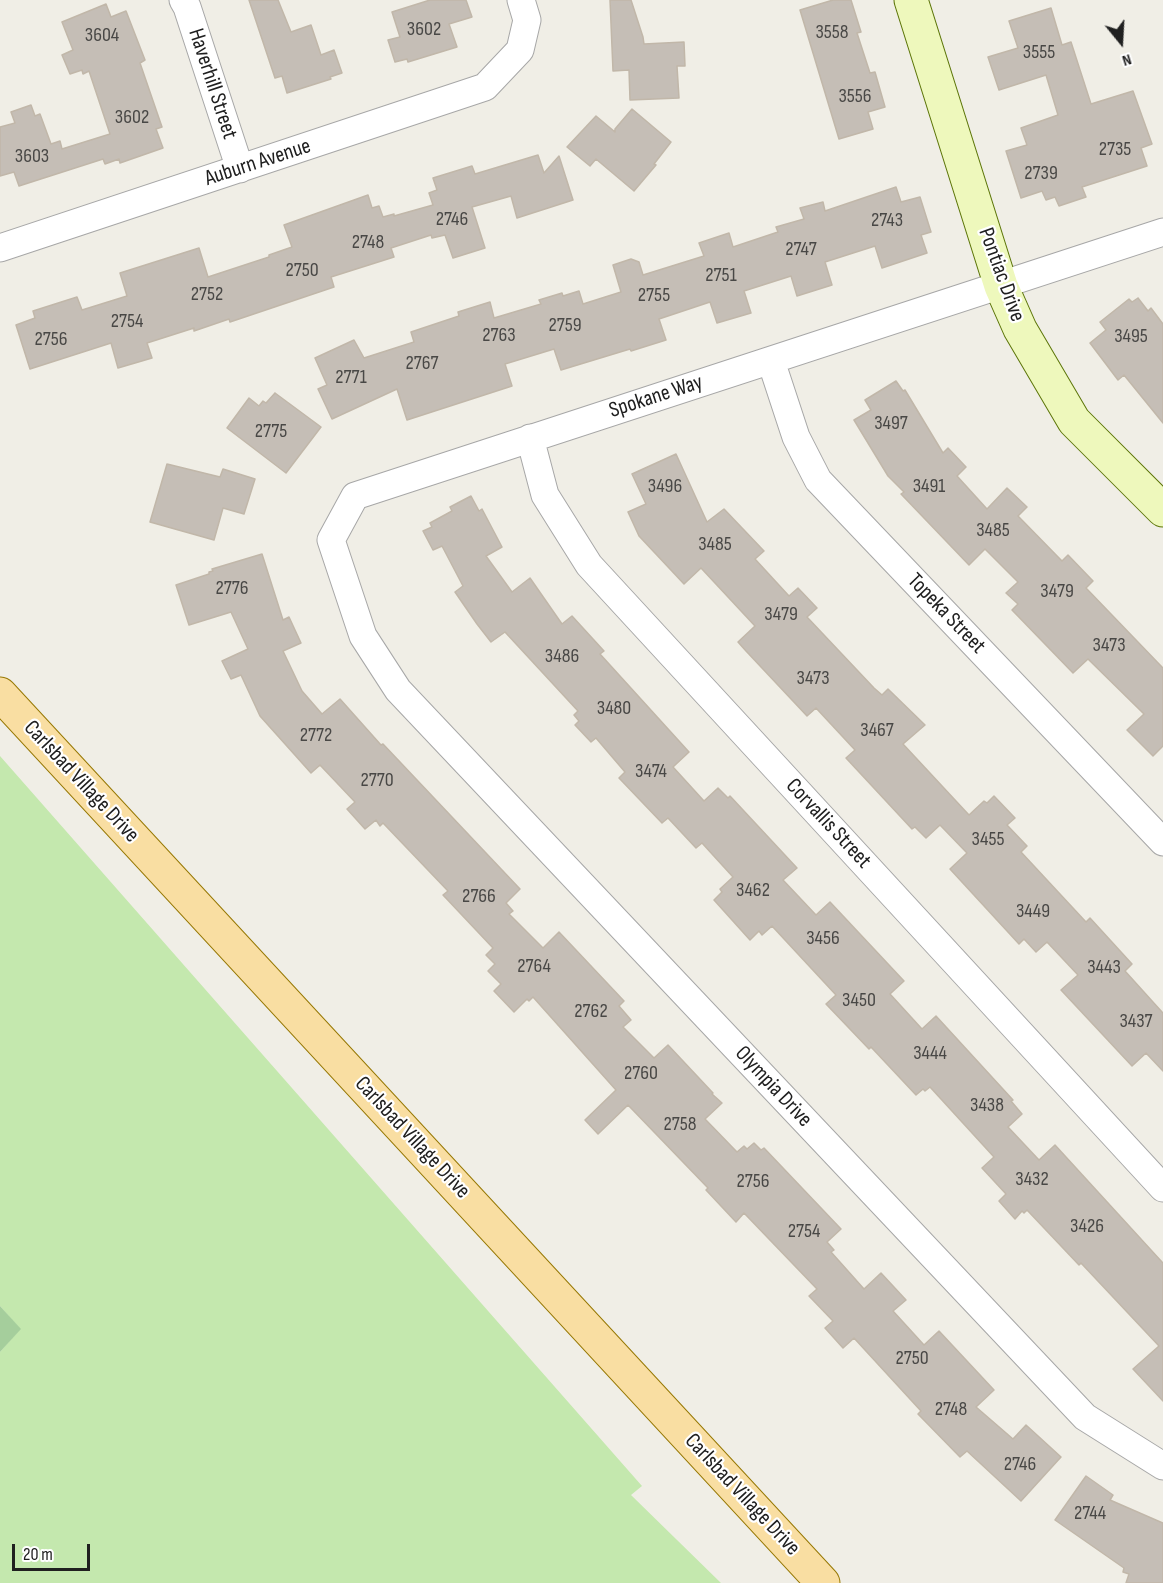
<!DOCTYPE html>
<html>
<head>
<meta charset="utf-8">
<style>
	body { margin:0 }
	#map { position:relative; width:1163px; height:1583px; overflow:hidden; background:#f0eee6; font-family:"Sofia Sans Condensed",sans-serif }
	canvas { display:block }
	.north { position:absolute; left:1091px; top:12px; width:60px; height:60px; -webkit-text-stroke:4px #fff; paint-order:stroke; rotate:162deg; font-size:16px; font-weight:700; line-height:24px; text-align:center; color:#202020 }
	.north::after { content:''; display:block; margin:auto; width:21px; height:27px; background:#202020; clip-path:polygon(50% 0,100% 100%,50% 72%,0 100%) }
	.scale { position:absolute; left:12px; top:1544px; width:78px; height:27px; box-sizing:border-box; border:3px solid #202020; border-top:0; padding-left:8px; font-size:18px; line-height:21px; white-space:nowrap; color:#202020; -webkit-text-stroke:4px #fff; paint-order:stroke }
</style>
</head>
<body>
<div id="map">
<canvas width="1163" height="1583"></canvas>
<div class="north">N</div>
<div class="scale">20 m</div>
</div>
<script>
const context = document.querySelector('canvas').getContext('2d');
context.lineJoin = 'round';
function paint(path, color) { context.fillStyle = color; context.fill(path, 'evenodd'); }
const poly = rows => new Path2D(rows.map(r => 'M' + r).join(''));
function trace(path, color, width, dash) { context.strokeStyle = color; context.lineWidth = width; context.lineCap = dash ? 'butt' : 'round'; context.setLineDash(dash || []); context.stroke(path); }
function drawText(font, color, halo, rows, align = 'center') {
  context.font = font + ' "Sofia Sans Condensed",sans-serif'; context.lineWidth = 4.5; context.setLineDash([]); context.textBaseline = 'middle'; context.strokeStyle = halo; context.fillStyle = color; for (const [text, x, y, turn = 0] of rows) {
    context.save(); context.translate(x, y); context.rotate((+turn || 0) * Math.PI / 180); context.textAlign = isNaN(turn) ? turn : align; if (halo) context.strokeText(text, 0, 0); context.fillText(text, 0, 0); context.restore();
  }
}
const grass = poly([
	[0,756,642,1486,631,1495,721,1583,0,1583,0,1352,20,1329,0,1306]
]);
const forest = poly([
	[0,1306,21,1329,0,1352]
]);
const building = poly([
	[249,0,278,0,291,32,311,25,321,55,334,50,342,73,330,77,331,79,287,93,282,76,275,78,249,0],
	[430,0,466,0,472,17,449,24,457,47,408,62,407,59,395,62,388,40,400,37,392,12,430,0],
	[610,0,631,0,643,37,644,44,684,42,685,66,677,66,679,98,630,100,629,70,613,71,610,0],
	[833,0,851,0,861,32,857,33,870,73,875,72,885,107,868,112,873,129,839,139,800,10,833,0],
	[106,4,111,17,126,11,145,60,140,63,162,127,156,129,163,148,120,163,119,159,105,164,103,159,19,186,14,172,0,176,0,127,15,123,11,112,31,105,35,116,40,114,51,144,60,141,62,149,110,134,89,71,83,74,82,70,70,74,62,55,73,50,62,22,106,4],
	[1051,8,1062,45,1071,42,1091,104,1133,91,1152,144,1141,148,1147,166,1082,187,1086,197,1059,206,1055,197,1046,200,1042,191,1021,198,1006,151,1027,145,1021,128,1058,115,1046,75,999,90,988,57,1018,48,1009,21,1051,8],
	[632,109,671,142,654,164,656,165,634,191,596,159,590,166,567,147,596,116,615,132,615,129,632,109],
	[538,155,544,173,559,156,573,200,517,218,511,196,472,207,485,248,453,258,445,235,432,238,431,235,391,248,394,257,331,277,334,287,230,322,229,319,194,331,194,328,147,343,152,358,118,368,111,343,30,369,16,325,35,318,33,311,77,297,82,310,127,296,120,273,199,248,208,277,269,257,269,255,292,247,284,225,368,195,372,208,379,206,383,217,394,214,394,216,433,205,429,193,437,190,433,178,472,166,475,174,538,155],
	[896,187,901,202,920,197,931,232,921,235,927,253,882,268,875,246,825,262,832,285,797,296,791,276,744,291,751,313,717,323,710,302,659,319,666,340,631,351,630,349,561,370,554,349,505,364,512,386,407,420,397,389,332,419,318,389,327,385,315,358,354,340,364,358,414,342,411,332,459,316,458,312,490,302,494,318,541,304,539,300,562,293,563,296,579,291,583,304,621,292,613,265,631,259,639,262,643,275,704,256,699,243,729,233,733,247,778,232,776,227,804,219,800,208,823,202,825,211,896,187],
	[1138,298,1148,311,1151,308,1163,324,1163,423,1124,375,1118,380,1090,343,1106,330,1100,322,1129,299,1132,302,1138,298],
	[896,381,903,391,905,390,943,453,948,448,966,467,957,476,987,509,1007,488,1027,507,1018,516,1062,561,1068,555,1093,581,1086,588,1163,668,1163,746,1153,756,1127,730,1144,714,1088,659,1073,673,1012,610,1018,604,1006,593,1018,582,985,549,969,565,901,494,904,492,888,476,854,420,871,410,865,400,896,381],
	[275,393,321,427,286,473,227,428,249,398,259,406,263,401,266,403,275,393],
	[676,454,707,522,724,509,764,551,755,559,789,596,798,588,817,608,807,617,874,688,882,695,888,689,925,725,903,744,969,815,984,801,987,803,994,796,1015,818,1007,825,1027,846,1021,852,1086,922,1090,918,1132,964,1125,971,1163,1013,1163,1071,1146,1053,1132,1066,1061,990,1078,975,1047,942,1036,952,1024,939,1019,944,950,869,967,853,940,825,926,838,915,827,912,829,846,758,855,750,816,708,807,716,746,651,738,642,755,626,701,568,684,584,639,536,628,512,646,504,632,474,676,454],
	[167,464,220,477,223,469,255,479,244,514,223,508,214,540,150,522,167,464],
	[471,496,479,511,482,509,502,547,486,556,512,592,530,578,562,624,572,616,604,651,600,654,689,752,673,767,704,801,718,788,728,798,730,796,797,868,783,880,816,915,830,902,904,981,890,994,922,1029,936,1016,1013,1100,1011,1101,1022,1114,1008,1127,1039,1160,1055,1145,1163,1263,1163,1401,1133,1369,1159,1346,1081,1263,1079,1265,1027,1210,1024,1213,1022,1211,1015,1219,999,1201,1006,1194,982,1168,994,1157,930,1087,925,1091,923,1089,916,1095,871,1047,869,1049,826,1004,836,995,772,926,762,935,759,931,750,940,714,900,722,892,720,889,733,877,702,843,696,848,668,818,662,823,619,778,625,772,596,738,591,742,575,725,579,721,574,715,578,711,505,632,491,642,477,624,455,592,463,586,442,546,433,550,423,531,432,527,430,523,452,511,450,507,471,496],
	[262,554,283,620,289,617,301,643,283,651,302,691,322,714,340,699,381,745,383,744,520,889,506,903,513,911,509,914,543,948,559,932,624,1001,619,1006,631,1020,623,1027,654,1058,668,1045,713,1093,712,1094,722,1103,705,1119,737,1152,744,1146,747,1149,754,1143,761,1150,764,1148,841,1229,827,1242,834,1250,831,1252,864,1289,881,1273,906,1300,893,1311,924,1345,939,1331,994,1390,976,1407,1013,1439,1026,1425,1061,1457,1021,1501,967,1451,960,1457,918,1414,921,1411,854,1338,843,1348,825,1328,833,1321,809,1296,817,1289,744,1213,736,1222,706,1190,708,1188,628,1105,598,1134,585,1120,616,1090,533,997,529,1001,527,999,514,1012,494,991,501,984,488,971,495,964,486,955,493,948,443,895,448,891,383,823,380,826,376,820,365,829,347,809,355,802,320,765,311,773,260,716,241,675,231,679,222,661,248,649,231,612,189,625,176,585,209,574,209,572,213,571,212,569,262,554],
	[1086,1476,1113,1495,1110,1500,1163,1523,1163,1583,1126,1583,1129,1574,1123,1572,1124,1568,1055,1520,1086,1476]
]);
const minor = poly([
	[183,0,187,7,240,169],
	[1163,232,355,496,331,540,363,636,398,690,1085,1417,1163,1466],
	[0,248,485,87,520,50,527,20,521,0],
	[771,361,796,437,818,480,1163,842],
	[530,438,545,495,589,565,1163,1188]
]);
const secondary = poly([
	[911,0,1001,286,1020,329,1074,421,1163,510]
]);
const primary = poly([
	[0,694,823,1583]
]);
const numberNames = [
	["3602",424,30],
	["3558",832,33],
	["3604",102,36],
	["3555",1039,53],
	["3556",855,97],
	["3602",132,118],
	["2735",1115,150],
	["3603",32,157],
	["2739",1041,174],
	["2746",452,220],
	["2743",887,221],
	["2748",368,243],
	["2747",801,250],
	["2750",302,271],
	["2751",721,276],
	["2752",207,295],
	["2755",654,296],
	["2754",127,322],
	["2759",565,326],
	["2763",499,336],
	["3495",1131,337],
	["2756",51,340],
	["2767",422,364],
	["2771",351,378],
	["3497",891,424],
	["2775",271,432],
	["3496",665,487],
	["3491",929,487],
	["3485",993,531],
	["3485",715,545],
	["2776",232,589],
	["3479",1057,592],
	["3479",781,615],
	["3473",1109,646],
	["3486",562,657],
	["3473",813,679],
	["3480",614,709],
	["3467",877,731],
	["2772",316,736],
	["3474",651,772],
	["2770",377,781],
	["3455",988,840],
	["3462",753,891],
	["2766",479,897],
	["3449",1033,912],
	["3456",823,939],
	["2764",534,967],
	["3443",1104,968],
	["3450",859,1001],
	["2762",591,1012],
	["3437",1136,1022],
	["3444",930,1054],
	["2760",641,1074],
	["3438",987,1106],
	["2758",680,1125],
	["3432",1032,1180],
	["2756",753,1182],
	["3426",1087,1227],
	["2754",804,1232],
	["2750",912,1359],
	["2748",951,1410],
	["2746",1020,1465],
	["2744",1090,1514]
];
const streetNames = [
	["Haverhill Street",212,84,72],
	["Auburn Avenue",258,163,-18],
	["Pontiac Drive",1001,275,70],
	["Spokane Way",656,397,-18],
	["Topeka Street",946,614,46],
	["Carlsbad Village Drive",81,782,47],
	["Corvallis Street",828,824,47],
	["Olympia Drive",773,1087,47],
	["Carlsbad Village Drive",412,1138,47],
	["Carlsbad Village Drive",742,1495,47]
];
paint(grass, '#c4e8ae');
paint(forest, '#a5ce9c');
paint(building, '#c5beb6');
trace(building, '#c1b7a9', 1.5);
trace(minor, '#a7a7a7', 29);
trace(secondary, '#5c7508', 35);
trace(primary, '#977804', 35);
trace(minor, '#fff', 27);
trace(secondary, '#eef8bc', 33);
trace(primary, '#f9dea2', 33);
drawText('20px', '#494846', null, numberNames);
drawText('22px', '#202020', '#fff', streetNames);
</script>
</body>
</html>
